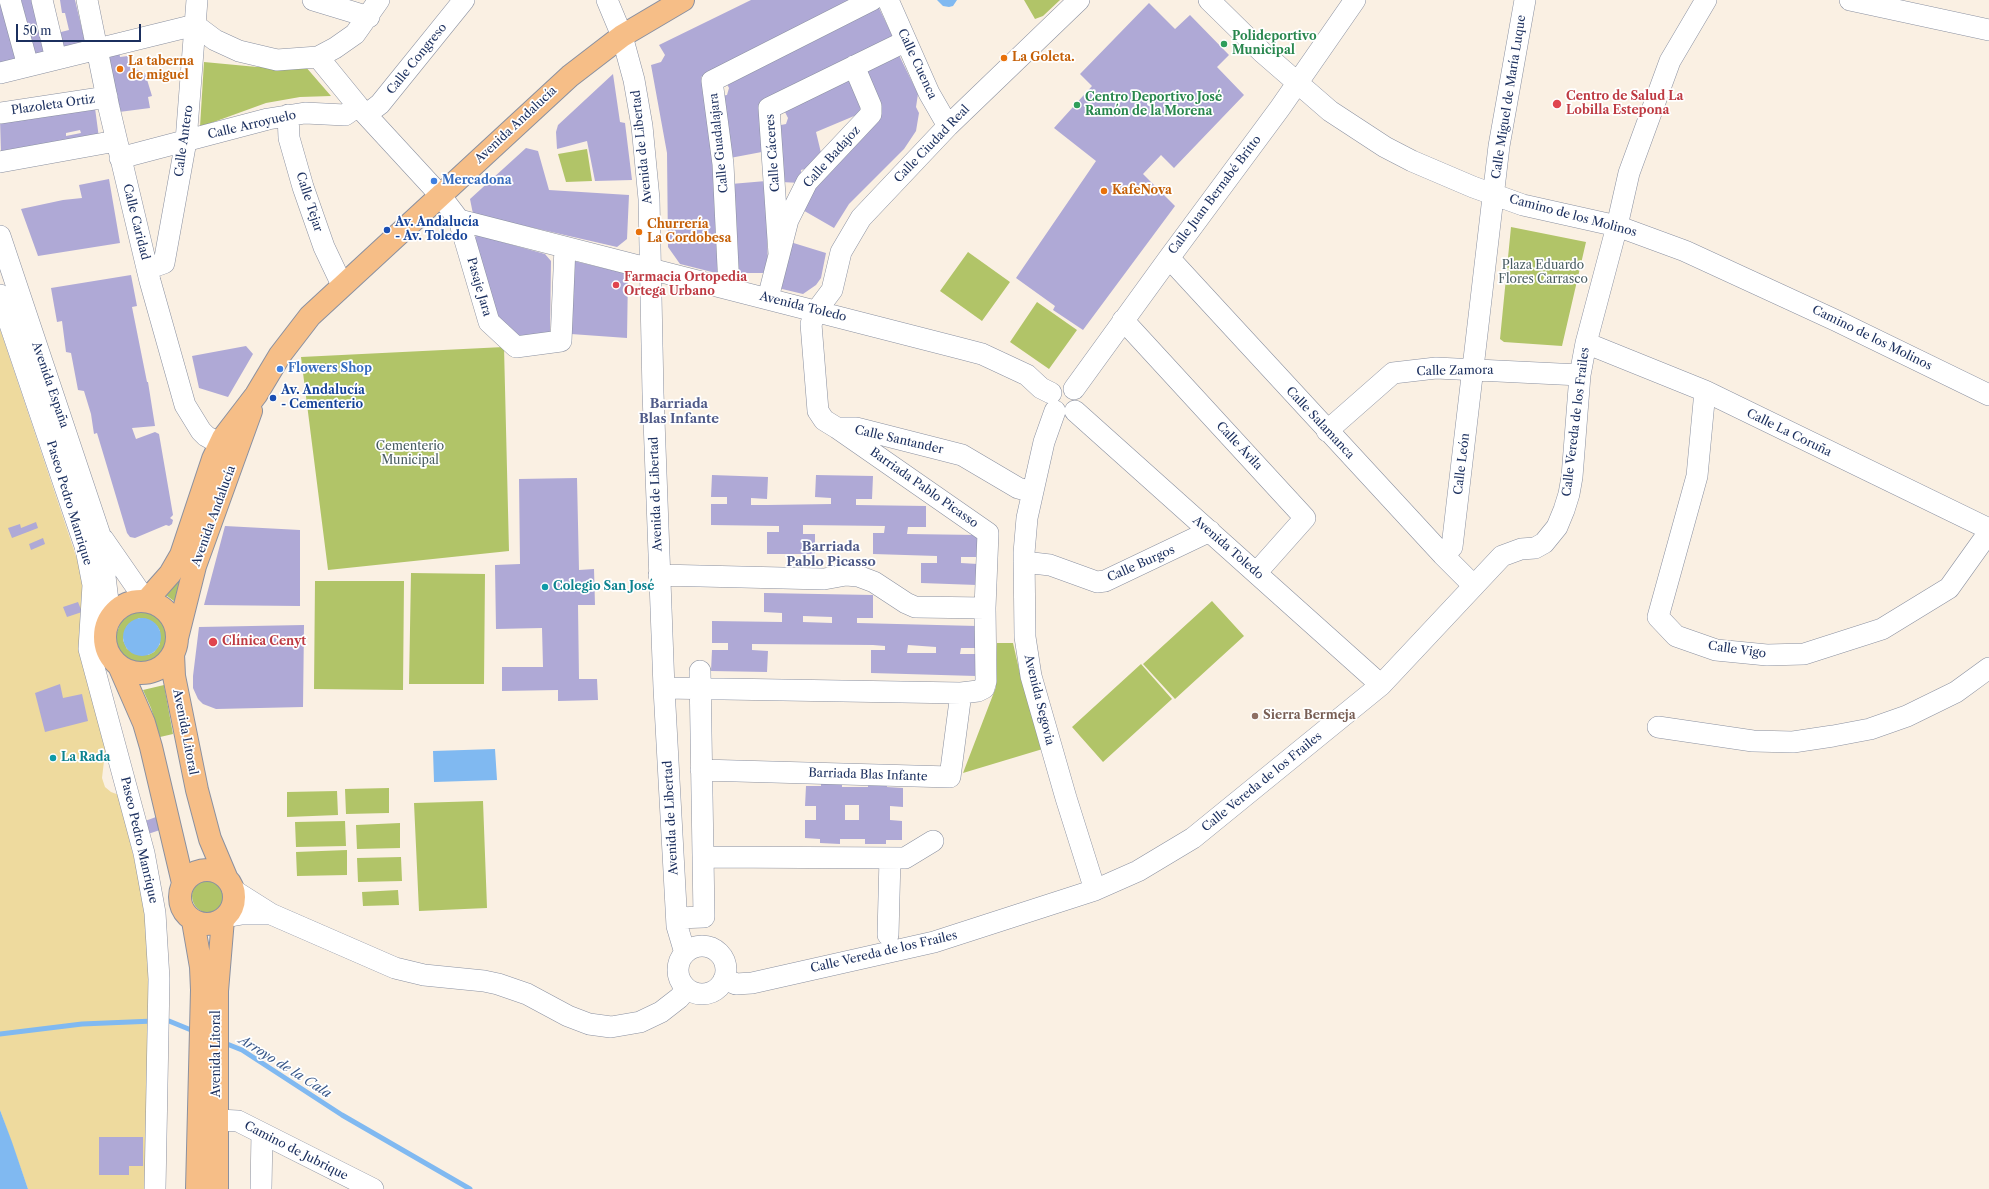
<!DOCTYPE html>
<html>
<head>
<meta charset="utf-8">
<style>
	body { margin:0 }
	#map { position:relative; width:1989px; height:1189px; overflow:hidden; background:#faf0e3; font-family:"Libre Caslon Text",serif }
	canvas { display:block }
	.scale { position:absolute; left:16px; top:24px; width:125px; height:18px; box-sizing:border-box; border:2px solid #1b2f5e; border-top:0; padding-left:5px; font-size:12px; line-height:14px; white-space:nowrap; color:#1b2f5e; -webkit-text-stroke:3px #fff; paint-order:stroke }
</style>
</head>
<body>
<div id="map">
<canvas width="1989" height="1189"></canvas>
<div class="scale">50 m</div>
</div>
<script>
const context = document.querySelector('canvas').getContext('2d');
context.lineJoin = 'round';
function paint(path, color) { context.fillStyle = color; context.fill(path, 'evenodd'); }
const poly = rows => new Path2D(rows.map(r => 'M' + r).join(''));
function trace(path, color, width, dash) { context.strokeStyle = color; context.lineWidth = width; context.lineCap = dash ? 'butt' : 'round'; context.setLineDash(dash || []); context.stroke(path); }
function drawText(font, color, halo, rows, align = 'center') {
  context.font = font + ' "Libre Caslon Text",serif'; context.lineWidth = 3.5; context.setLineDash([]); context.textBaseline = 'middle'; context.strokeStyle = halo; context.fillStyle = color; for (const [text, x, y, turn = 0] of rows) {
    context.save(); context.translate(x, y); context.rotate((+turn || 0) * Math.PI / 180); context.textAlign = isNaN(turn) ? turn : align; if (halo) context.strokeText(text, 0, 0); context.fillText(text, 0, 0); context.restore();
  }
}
const green = poly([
	[1024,0,1060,0,1043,16,1035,19],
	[204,62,257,67,305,66,331,96,300,97,266,103,200,127],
	[587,149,592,181,566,182,558,154],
	[1511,227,1586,242,1562,346,1504,342,1500,339],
	[968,252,1010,282,982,321,940,291],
	[1037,302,1077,330,1049,369,1010,342],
	[504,347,509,551,328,570,301,357],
	[183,566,178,604,163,593],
	[411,573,485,574,484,684,409,684],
	[315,581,404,581,403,690,314,689],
	[1212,601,1244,636,1175,699,1143,664],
	[137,612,148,613,157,617,163,624,167,634,166,647,162,654,155,660,145,663,135,663,126,659,119,650,116,641,117,632,121,622,128,616],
	[139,618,157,626,160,631,160,644,154,652,148,655,127,649,123,640,127,626],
	[997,643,1013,643,1021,678,1046,748,963,773,996,687],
	[1141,664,1172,699,1103,762,1072,727],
	[164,685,173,734,160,737,151,708,143,690],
	[389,788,389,813,346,814,345,789],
	[337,791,338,815,287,817,287,792],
	[483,801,487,908,419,911,414,803],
	[345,821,346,846,296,847,295,822],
	[400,823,400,848,357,849,356,825],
	[347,850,347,875,297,876,296,852],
	[401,857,402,881,358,882,357,858],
	'192 896a17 17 0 1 1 34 0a17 17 0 1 1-34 0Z',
	[398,890,399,905,363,906,362,892]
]);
const sand = poly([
	[0,329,88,592,109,754,104,761,102,778,105,787,111,792,119,795,149,922,148,1189,28,1189,0,1110]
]);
const water = poly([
	[937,0,957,0,953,6,949,7,943,6],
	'123 637a19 19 0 1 1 38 0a19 19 0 1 1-38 0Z',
	[495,749,497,780,434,782,433,751],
	[0,1110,12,1142,28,1189,0,1189]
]);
const stream = poly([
	[162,1021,169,1021,196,1032],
	[0,1034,82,1024,154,1021],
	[222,1042,242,1050,342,1115,470,1189]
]);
const building = poly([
	[0,0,22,63,0,69],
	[21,0,37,0,51,56,36,58],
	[60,0,75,0,86,46,62,52,57,33,69,30,65,13,62,13],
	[751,0,855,0,701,77,717,163,720,274,680,264,668,247,667,153,651,65,661,62,665,55,659,45],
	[1149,3,1175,29,1190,15,1229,55,1217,67,1244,95,1174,168,1161,155,1143,174,1175,206,1083,330,1053,310,1055,306,1016,278,1096,161,1054,128,1092,86,1080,74],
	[878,6,894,39,759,106,767,151,730,158,719,96,727,95,729,88,726,82],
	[119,49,120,57,128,56,131,71,139,70,140,74,145,73,152,96,148,97,150,108,119,112,107,51],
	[898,53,918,94,916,107,919,113,916,131,904,149,849,204,834,228,801,209,825,173,870,129,862,71],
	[613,74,620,122,625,123,632,180,595,181,587,141,557,149,556,132,558,125],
	[850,75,866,111,816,132,822,157,816,166,801,170,801,183,781,182,776,126,786,124,788,118,783,108],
	[95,108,99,138,1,153,0,119],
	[80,130,81,133,66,136,66,133],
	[526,148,538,151,549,190,629,195,627,239,617,247,473,214,470,199],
	[109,179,120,243,38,256,21,209,63,200,82,198,79,185],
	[766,181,768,273,737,273,731,184],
	[477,235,545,254,551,261,550,337,516,341,492,316,472,242],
	[787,241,826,253,821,278,816,285,803,294,778,288],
	[570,260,628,274,627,338,571,334],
	[131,275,137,306,132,307,147,382,148,382,155,426,132,428,136,439,155,432,159,434,173,515,170,518,173,520,172,524,169,526,166,525,135,538,130,537,127,533,97,433,94,434,91,414,84,391,78,390,71,353,66,352,62,321,57,322,51,288],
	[246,346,253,354,228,397,199,388,192,356],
	[712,475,768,477,767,499,751,498,751,505,767,505,831,504,831,498,815,497,816,475,873,476,872,499,856,499,856,505,926,506,926,527,908,527,907,534,978,535,977,557,961,557,961,563,978,564,977,585,921,583,921,563,937,563,937,556,873,554,873,533,884,533,885,526,803,525,803,534,815,534,815,554,767,554,767,532,779,532,779,526,711,525,711,504,727,504,727,497,711,497],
	[577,478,579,570,594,569,595,605,578,605,579,679,597,679,598,700,558,701,558,690,502,691,502,667,543,667,542,628,496,629,495,565,520,564,519,479],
	[36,522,38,528,12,538,8,528,20,524,21,528],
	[225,526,300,530,300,606,204,605],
	[43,538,45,544,31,550,29,544],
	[764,593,873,595,873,618,857,618,857,623,977,626,976,648,961,648,960,654,977,654,976,676,871,673,871,650,885,650,885,646,873,645,752,644,752,650,768,651,767,672,711,671,712,650,728,650,728,643,712,643,712,621,782,622,782,613,764,612],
	[803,616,832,617,832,623,803,622],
	[908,645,936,647,936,653,907,653],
	[78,602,82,612,67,617,63,607],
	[304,625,303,707,216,709,203,704,198,699,193,688,193,676,199,627],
	[60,684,63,698,82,694,88,721,45,732,35,693],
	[821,781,842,781,842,787,868,787,868,784,887,784,887,787,903,788,903,807,890,806,890,820,902,821,902,840,886,840,886,844,865,844,865,839,840,839,840,844,820,843,820,839,805,838,805,820,816,820,816,806,805,806,806,786,821,786],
	[845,805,859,805,859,820,845,820],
	[156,817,160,830,148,834,145,821],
	[99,1137,143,1137,143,1166,129,1166,129,1175,99,1175]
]);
const minor = poly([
	[10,0,28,66],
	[42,0,56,59],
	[87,0,109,108,150,281,185,405,201,431,206,436,220,444,224,448,225,458],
	[313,0,369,17],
	[607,0,622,36,634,80,642,126,649,199,653,393,664,688,677,926,685,953],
	[888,0,929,93,948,126],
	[1209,0,1262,52,1330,111,1385,147,1412,161,1473,187,1523,205,1617,226,1685,251,1837,321,1989,395],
	[1850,0,1989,30],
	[195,25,215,40,239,51,277,60,318,57,335,48,355,34,379,0],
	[318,57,358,106,440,195,459,220,959,348,982,354,1027,375,1041,388,1051,393],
	[0,73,195,25],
	[0,113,107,97],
	[367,114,380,104,464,0],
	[288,115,289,138,303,187,324,247,342,285],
	[120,158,268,119,305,113,345,115,358,106],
	[0,162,116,141],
	[459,220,489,322,516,347,561,341,565,247],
	[0,236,100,535,108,601,107,624],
	[779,254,769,108,906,41],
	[1169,258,1443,555,1474,586],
	[147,269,164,263,186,141,197,0],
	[729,288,723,164,712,81,872,0],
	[0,295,86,549,93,585,89,649,144,853,155,913,159,979,155,1189],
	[768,298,788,220,807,182,871,114,871,106,854,66],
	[1123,320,1305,518,1257,572],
	[1586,343,1705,391,1989,529],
	[1074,389,1169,258,1280,108,1355,0],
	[1705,391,1697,476,1658,617,1676,636,1716,650,1767,655,1804,654,1882,629,1949,588,1989,532],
	[1055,411,1044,442,1027,518,1024,553,1025,637,1031,676,1066,798,1095,890],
	[1075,411,1381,685],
	[840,428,856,428,962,455,1018,488,1032,492],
	[1327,431,1393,373,1436,368,1580,375],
	[103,539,146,601],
	[1443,555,1452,547,1499,146,1525,0],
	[1024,562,1050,565,1097,582,1105,581,1210,531],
	[659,575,824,579,846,575,858,576,874,582,906,603,915,607,985,608],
	[664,688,961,693,978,691,984,688,986,681,985,608,988,533,837,428,824,420,818,411,811,324,817,310,832,290,841,252,861,218,948,126,1079,0],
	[1658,727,1753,741,1793,742,1833,736,1870,729,1907,716,1956,692,1989,668],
	[701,770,950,777,961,693],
	[703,857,905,858,933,841],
	[233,890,271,914,395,968,424,975,484,981,498,984,527,994,568,1016,589,1024,611,1027,640,1022,661,1012,679,998,687,989],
	[225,917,242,914,270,914],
	[677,918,704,917,700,671],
	[888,935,890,858],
	'678 970a24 24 0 1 1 48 0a24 24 0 1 1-48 0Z',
	[724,979,736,984,752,983,934,942,1095,890,1138,871,1193,838,1381,685,1502,556,1521,549,1535,548,1544,543,1557,527,1564,510,1569,494,1572,477,1580,375,1586,343,1617,226,1629,173,1670,61,1706,0],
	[218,1120,238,1121,373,1189],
	[261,1189,262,1133]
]);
const major = poly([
	'105 637a36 36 0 1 1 72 0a36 36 0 1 1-72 0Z',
	[146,601,170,574,181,555,213,459,223,438,256,395,280,355,310,316,570,76,622,36,683,0],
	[177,638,195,566,251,411],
	[173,654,174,676,197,790,210,839,226,877],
	[120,668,144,723,151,747,183,883],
	'180 897a27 27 0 1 1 54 0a27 27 0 1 1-54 0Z',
	[193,921,201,967,202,990,197,1189],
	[217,1189,217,991,223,919]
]);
const markers = [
	[1224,44,4,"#2e9e5b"],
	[1004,58,4,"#e8710a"],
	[120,69,4,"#e8710a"],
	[1557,104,5,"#e0444e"],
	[1077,105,4,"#2e9e5b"],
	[434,181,4,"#3f7fe0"],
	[1104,191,4,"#e8710a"],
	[387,230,4,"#1a4fb4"],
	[639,232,4,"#e8710a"],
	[616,285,4,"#e0444e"],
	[280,369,4,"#3f7fe0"],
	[273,398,4,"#1a4fb4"],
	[545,587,4,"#0f9aa8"],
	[213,642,5,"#e0444e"],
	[1255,716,4,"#8d6e63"],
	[53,758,4,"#0f9aa8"]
];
const leisureNames = [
	["Polideportivo",1232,37],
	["Municipal",1232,51],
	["Centro Deportivo José",1085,98],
	["Ramón de la Morena",1085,112]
];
const foodNames = [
	["La Goleta.",1012,58],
	["La taberna",128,62],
	["de miguel",128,76],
	["KafeNova",1112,191],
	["Churrería",647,225],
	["La Cordobesa",647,239]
];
const streetNames = [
	["Calle Congreso",417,59,-51],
	["Calle Cuenca",917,64,65],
	["Calle Miguel de María Luque",1509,97,-81],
	["Plazoleta Ortiz",53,105,-8],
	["Calle Arroyuelo",252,125,-13],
	["Avenida Andalucía",516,125,-43],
	["Calle Antero",184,141,-82],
	["Calle Guadalajara",719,143,-96],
	["Calle Ciudad Real",932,144,-46],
	["Avenida de Libertad",642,147,-96],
	["Calle Cáceres",773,153,-94],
	["Calle Badajoz",832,157,-48],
	["Calle Juan Bernabé Britto",1215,195,-53],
	["Calle Tejar",309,202,72],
	["Camino de los Molinos",1573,216,15],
	["Calle Caridad",136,222,76],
	["Pasaje Jara",479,287,74],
	["Avenida Toledo",803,307,14],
	["Camino de los Molinos",1872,338,26],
	["Calle Zamora",1455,371,-1],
	["Avenida España",50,385,71],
	["Calle Vereda de los Frailes",1576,422,-83],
	["Calle Salamanca",1320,423,47],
	["Calle La Coruña",1789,433,26],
	["Calle Santander",899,440,13],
	["Calle Ávila",1239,446,47],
	["Calle León",1462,464,-83],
	["Barriada Pablo Picasso",924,488,35],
	["Avenida de Libertad",656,494,-92],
	["Paseo Pedro Manrique",69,503,73],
	["Avenida Andalucía",214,516,-70],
	["Avenida Toledo",1228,548,41],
	["Calle Burgos",1141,564,-24],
	["Calle Vigo",1737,650,8],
	["Avenida Segovia",1039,700,76],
	["Avenida Litoral",185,732,79],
	["Barriada Blas Infante",868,775,2],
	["Calle Vereda de los Frailes",1262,782,-39],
	["Avenida de Libertad",671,818,-93],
	["Paseo Pedro Manrique",139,840,77],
	["Calle Vereda de los Frailes",884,952,-13],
	["Avenida Litoral",217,1054,-90],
	["Camino de Jubrique",296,1151,27]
];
const healthNames = [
	["Centro de Salud La",1566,97],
	["Lobilla Estepona",1566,111],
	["Farmacia Ortopedia",624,278],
	["Ortega Urbano",624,292],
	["Clínica Cenyt",222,642]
];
const shopNames = [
	["Mercadona",442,181],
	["Flowers Shop",288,369]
];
const transitNames = [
	["Av. Andalucía",395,223],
	["- Av. Toledo",395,237],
	["Av. Andalucía",281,391],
	["- Cementerio",281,405]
];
const parkNames = [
	["Plaza Eduardo",1543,266],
	["Flores Carrasco",1543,280],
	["Cementerio",410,447],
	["Municipal",410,461]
];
const cultureNames = [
	["Colegio San José",553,587],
	["La Rada",61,758]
];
const educationNames = [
	["Sierra Bermeja",1263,716]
];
const neighbourhoodNames = [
	["Barriada",679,404],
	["Blas Infante",679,419],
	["Barriada",831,547],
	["Pablo Picasso",831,562]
];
const waterNames = [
	["Arroyo de la Cala",285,1067,32]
];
paint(green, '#b1c468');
paint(sand, '#eeda9e');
paint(water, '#80b9f1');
trace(stream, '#80b9f1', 5);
paint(building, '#afa9d6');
trace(minor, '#8a90a0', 22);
trace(major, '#8a90a0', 24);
trace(minor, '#fff', 21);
trace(major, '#f6be87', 22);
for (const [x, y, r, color] of markers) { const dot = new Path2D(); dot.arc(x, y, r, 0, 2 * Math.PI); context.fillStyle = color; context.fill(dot); trace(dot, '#fff', 1.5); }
drawText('bold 12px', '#27864d', '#fff', leisureNames, 'left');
drawText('bold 12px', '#c56008', '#fff', foodNames, 'left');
drawText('12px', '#1b2f5e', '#fff', streetNames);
drawText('bold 12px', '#be3a42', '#fff', healthNames, 'left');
drawText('bold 12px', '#366cbe', '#fff', shopNames, 'left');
drawText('bold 12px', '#164399', '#fff', transitNames, 'left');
drawText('12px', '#485c61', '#fff', parkNames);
drawText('bold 12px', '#0d838f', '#fff', cultureNames, 'left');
drawText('bold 12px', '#785e54', '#fff', educationNames, 'left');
drawText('bold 13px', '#4f5a88', '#fff', neighbourhoodNames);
drawText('italic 13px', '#39588a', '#fff', waterNames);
</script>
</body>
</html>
